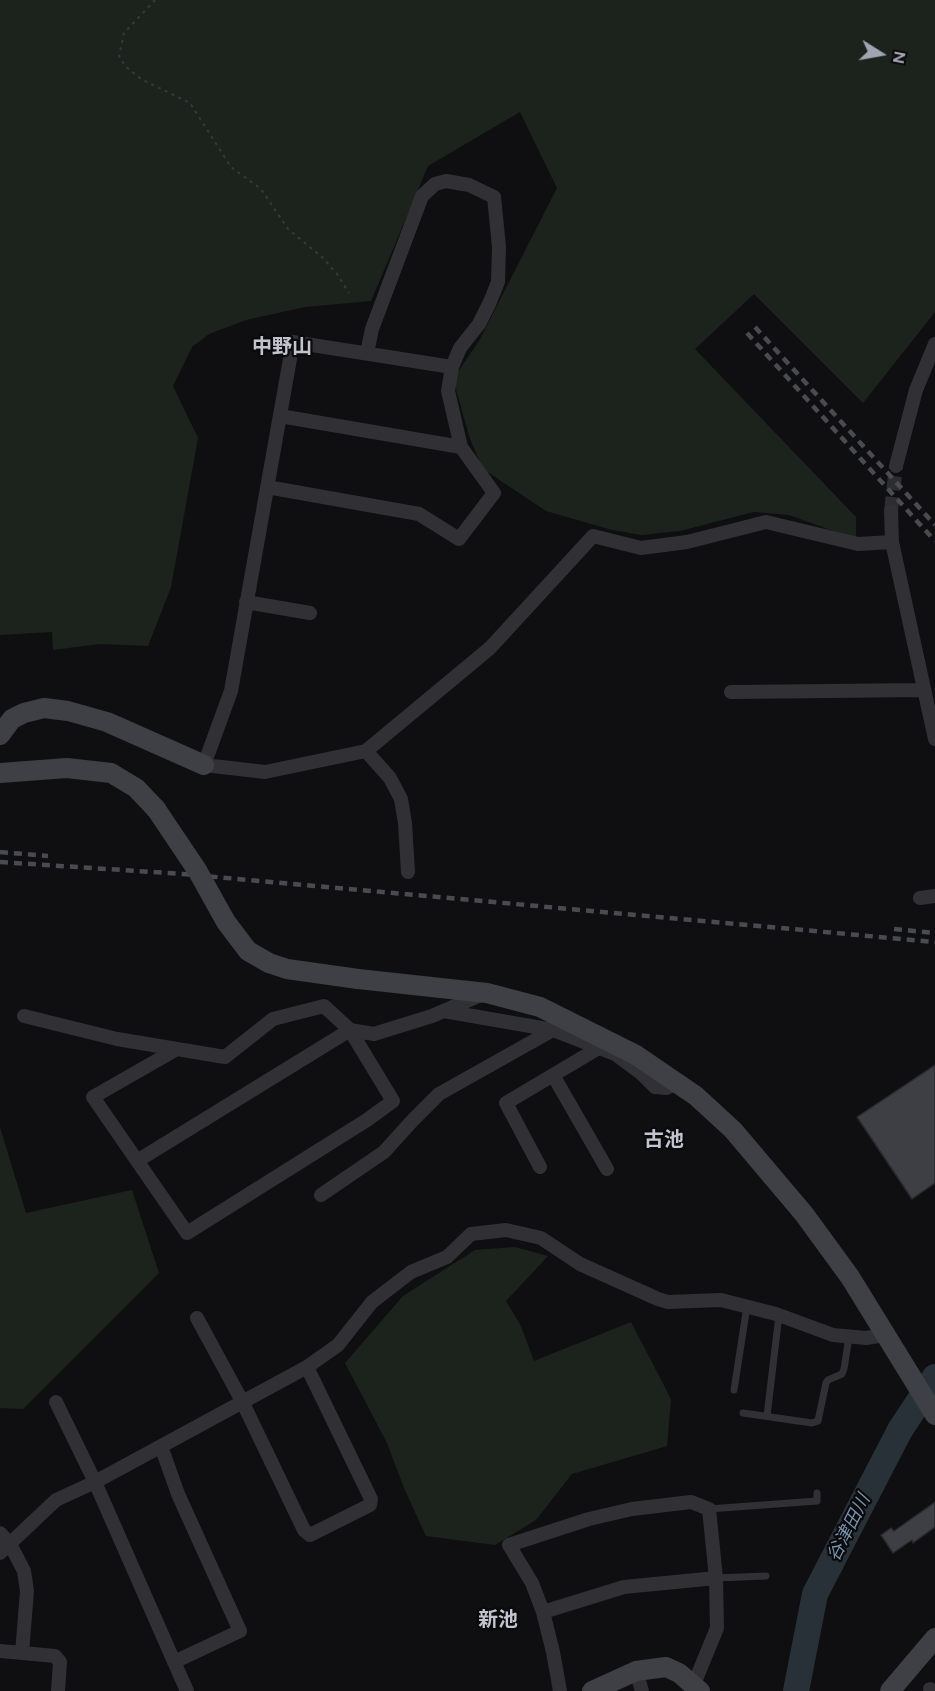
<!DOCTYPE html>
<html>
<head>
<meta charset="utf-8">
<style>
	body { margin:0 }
	#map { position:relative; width:935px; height:1691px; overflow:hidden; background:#0f0f11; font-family:Figtree,sans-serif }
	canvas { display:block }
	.north { position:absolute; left:851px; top:24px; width:60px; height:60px; -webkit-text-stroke:4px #0a0a0c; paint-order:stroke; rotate:101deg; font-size:16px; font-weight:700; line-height:24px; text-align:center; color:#a1a5b1 }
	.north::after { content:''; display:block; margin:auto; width:21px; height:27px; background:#a1a5b1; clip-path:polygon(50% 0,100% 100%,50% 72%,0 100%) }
</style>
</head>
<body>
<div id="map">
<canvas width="935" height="1691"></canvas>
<div class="north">N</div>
</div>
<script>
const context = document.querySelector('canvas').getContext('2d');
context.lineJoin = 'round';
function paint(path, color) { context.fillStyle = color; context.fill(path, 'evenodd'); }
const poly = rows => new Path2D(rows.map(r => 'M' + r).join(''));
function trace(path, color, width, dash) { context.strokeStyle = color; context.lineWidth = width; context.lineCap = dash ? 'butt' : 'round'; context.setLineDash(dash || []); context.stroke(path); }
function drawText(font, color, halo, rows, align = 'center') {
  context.font = font + ' Figtree,"Noto Sans JP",sans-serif'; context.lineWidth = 4.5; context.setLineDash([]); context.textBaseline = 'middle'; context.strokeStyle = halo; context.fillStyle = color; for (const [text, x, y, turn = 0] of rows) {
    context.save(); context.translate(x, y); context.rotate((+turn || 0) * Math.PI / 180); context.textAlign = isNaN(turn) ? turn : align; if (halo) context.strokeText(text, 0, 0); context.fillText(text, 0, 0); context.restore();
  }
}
const green = poly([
	[0,0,935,0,935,312,863,403,754,294,695,349,856,517,856,539,789,515,754,512,680,531,641,535,612,530,546,511,483,469,470,439,453,379,479,341,557,188,520,112,428,166,371,301,305,307,246,320,209,334,192,347,173,386,198,438,171,587,148,646,100,644,53,650,52,632,0,635],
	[0,1127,26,1213,132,1190,159,1273,23,1409,0,1408],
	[515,1247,548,1256,506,1301,521,1326,534,1361,631,1322,671,1399,667,1446,572,1474,536,1520,495,1545,426,1536,404,1488,387,1443,345,1363,403,1296,475,1250]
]);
const river = poly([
	[796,1691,815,1594,900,1430,935,1377]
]);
const building = poly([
	[935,1065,935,1183,912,1199,857,1117,935,1065],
	[935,1502,935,1527,913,1543,912,1540,893,1553,881,1535,891,1528,894,1531,935,1502]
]);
const streetTunnel = poly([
	[891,511,896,466]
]);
const path = poly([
	[155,0,124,33,119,56,126,67,141,79,190,103,231,167,261,189,288,229,322,257,337,274,349,293]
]);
const lane = poly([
	[734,1390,747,1306],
	[743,1413,812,1423,818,1421,826,1383,828,1380,842,1374,844,1369,849,1337],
	[767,1416,779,1315],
	[709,1509,817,1501,817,1493],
	[716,1578,766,1576]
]);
const street = poly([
	[452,367,293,342,231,691,204,765,265,772,366,751,490,648,593,536,641,548,687,542,766,522,858,544,892,542,935,739],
	[280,416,461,447],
	[896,466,916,390,935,344],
	[267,487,419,514,459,539,494,493,461,447,448,391,452,367,460,348,479,324,490,302,498,282,499,247,494,197,469,185,446,181,435,184,422,196,372,329,367,353],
	[891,511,892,542],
	[246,602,310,613],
	[731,692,924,690],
	[366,751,390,778,401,799,405,823,408,872],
	[920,898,935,896],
	[444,1011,553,1030,615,1054,642,1074,655,1087,666,1088,678,1083],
	[24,1016,117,1039,225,1057,273,1019,324,1006,350,1030,393,1101,367,1120,187,1233,93,1097,177,1049],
	[553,1075,607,1169],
	[137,1161,350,1030,374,1034,432,1016,483,994],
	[540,1167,506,1103,597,1049],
	[321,1195,384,1152,412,1121,439,1094,553,1030],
	[197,1318,242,1401,304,1530,310,1535,370,1505,371,1499,307,1367],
	[56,1402,95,1482,187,1691],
	[161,1446,178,1494,240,1631,174,1662],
	[0,1533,10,1544,24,1571,27,1591,22,1653],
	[0,1553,56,1500,95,1482,307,1367,338,1345,372,1302,411,1272,447,1257,471,1234,506,1230,541,1238,580,1264,658,1299,668,1302,721,1300,776,1314,833,1335,866,1338,885,1335],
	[543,1612,624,1587,716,1578],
	[0,1651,55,1656,60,1662,58,1691],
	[636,1671,642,1691],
	[930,1689,933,1691],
	[560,1691,553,1652,543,1612,532,1583,509,1545,589,1519,632,1509,691,1502,709,1509,716,1578,717,1628,694,1684]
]);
const secondary = poly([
	[0,735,12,719,24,713,44,708,68,711,107,722,204,765],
	[0,773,67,768,111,773,136,788,156,809],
	[358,979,487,993,540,1007,636,1055,696,1096,733,1130,804,1214,850,1277,935,1415],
	[592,1691,636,1671,666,1667,679,1673,700,1691],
	[890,1691,935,1638]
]);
const rail = poly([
	[755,327,935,525],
	[747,333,935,541],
	[0,852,48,856],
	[0,862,183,874,935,942],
	[894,929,935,933]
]);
const secondaryBridge = poly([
	[156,809,197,870,226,922,248,951,269,963,287,969,358,979]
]);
const waterNames = [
	["谷津田川",849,1528,-63]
];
const quarterNames = [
	["中野山",282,347],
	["古池",664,1140],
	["新池",498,1620]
];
paint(green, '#1c231d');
trace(river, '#293138', 26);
paint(building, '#3e3f44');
trace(building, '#29292d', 1.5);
trace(streetTunnel, '#2c2d31', 14, [14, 7]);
trace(path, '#37383c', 2, [3, 4.5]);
trace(lane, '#313135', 7);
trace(street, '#313135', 14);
trace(secondary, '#3f4045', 20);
trace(rail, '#4a4b50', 4.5, [8, 6]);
trace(secondaryBridge, '#3f4045', 20);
drawText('italic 18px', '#7892ac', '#0a0a0c', waterNames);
drawText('bold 20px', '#c2c4cd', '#0a0a0c', quarterNames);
</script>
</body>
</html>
